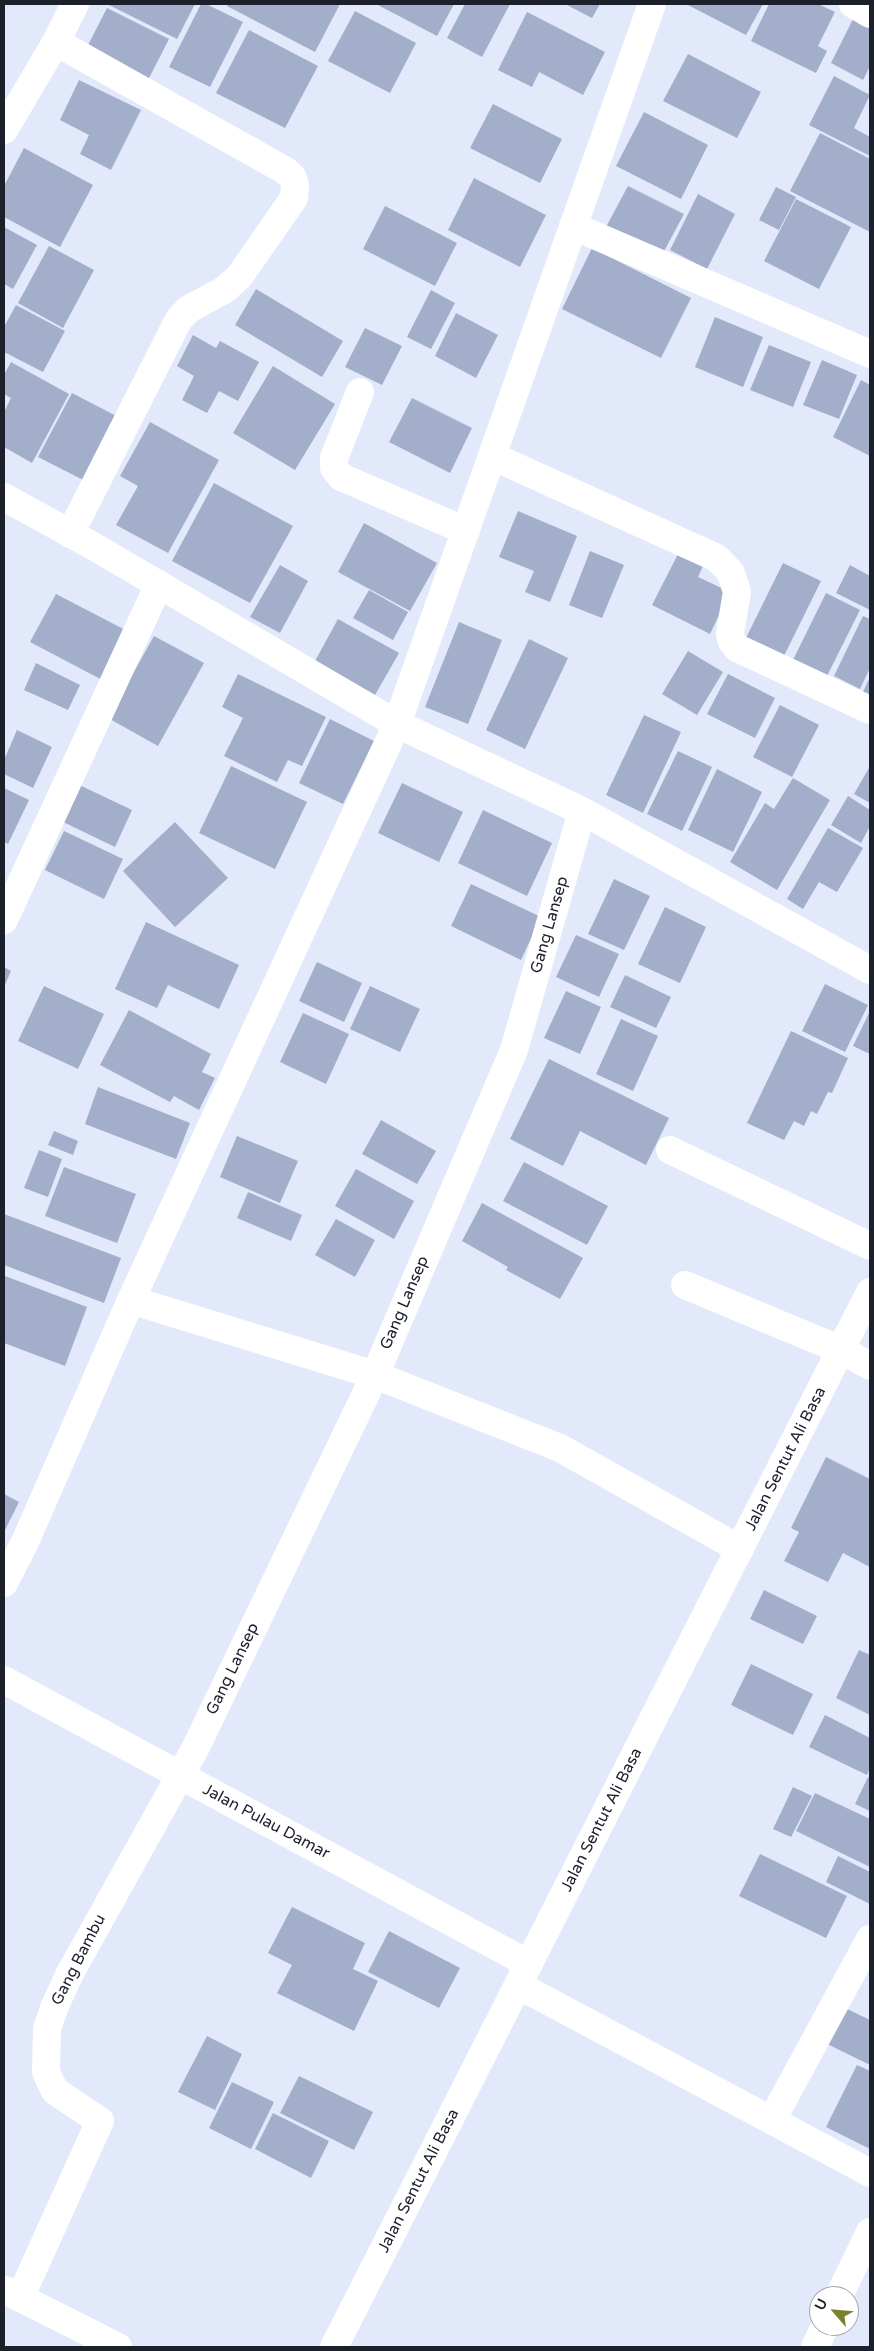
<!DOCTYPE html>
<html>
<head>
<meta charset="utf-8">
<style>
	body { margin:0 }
	#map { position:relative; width:874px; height:2351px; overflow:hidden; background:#e1e9fb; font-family:"Varela Round",sans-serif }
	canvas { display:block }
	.frame { position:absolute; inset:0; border:5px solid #1b202a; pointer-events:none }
	.north { position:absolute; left:809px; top:2286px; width:50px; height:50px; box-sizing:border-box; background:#fff; border:1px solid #a4a6aa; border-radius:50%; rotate:297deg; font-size:14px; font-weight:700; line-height:20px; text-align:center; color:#1b202a }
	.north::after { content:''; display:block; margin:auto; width:18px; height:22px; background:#7a812c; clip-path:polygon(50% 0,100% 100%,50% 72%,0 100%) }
</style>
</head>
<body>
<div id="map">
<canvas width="874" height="2351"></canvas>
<div class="frame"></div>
<div class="north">U</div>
</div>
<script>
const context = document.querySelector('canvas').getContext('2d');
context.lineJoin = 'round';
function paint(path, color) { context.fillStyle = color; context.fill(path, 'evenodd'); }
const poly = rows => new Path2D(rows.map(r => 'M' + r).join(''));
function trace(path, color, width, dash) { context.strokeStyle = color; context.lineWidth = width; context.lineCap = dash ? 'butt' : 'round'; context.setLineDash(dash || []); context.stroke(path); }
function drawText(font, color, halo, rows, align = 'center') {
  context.font = font + ' "Varela Round",sans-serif'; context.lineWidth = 4; context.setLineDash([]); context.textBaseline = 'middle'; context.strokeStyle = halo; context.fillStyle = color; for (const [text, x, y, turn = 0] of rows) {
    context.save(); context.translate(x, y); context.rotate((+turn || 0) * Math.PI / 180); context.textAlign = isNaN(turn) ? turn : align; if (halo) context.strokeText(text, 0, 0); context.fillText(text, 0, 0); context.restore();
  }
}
const building = poly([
	[107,4,195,4,177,39],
	[201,4,206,4,243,22,210,87,169,67],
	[228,4,340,4,315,52,227,6],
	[376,4,454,4,437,36],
	[465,4,510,4,482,57,447,38],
	[565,4,600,4,592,18],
	[686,4,763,4,746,35],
	[769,4,818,4,835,12,818,46,827,51,816,73,751,41],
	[107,8,169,39,147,82,85,51],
	[355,11,416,43,390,93,328,61],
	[527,12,605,52,583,95,539,72,532,87,498,70],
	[853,19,870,28,870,66,863,80,831,63],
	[249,30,318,66,285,128,216,93],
	[688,54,761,92,737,138,663,101],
	[834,76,870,95,854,128,870,137,870,156,809,125],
	[79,80,141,110,111,170,80,154,89,135,60,120],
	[493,104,562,139,540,183,470,148],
	[644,112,708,145,681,199,616,166],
	[820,133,870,159,870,232,790,191],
	[24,148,93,185,60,247,4,217,4,186],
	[474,178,546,215,520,267,448,230],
	[628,186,684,214,662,255,606,227],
	[776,187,796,197,779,230,759,220],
	[698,194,735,214,707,269,670,250],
	[796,199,851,227,819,289,764,261],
	[385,206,457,243,435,286,363,249],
	[4,227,37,245,13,289,4,284],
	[49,246,94,270,63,328,18,303],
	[592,248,691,298,661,358,562,309],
	[256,289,343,341,322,377,235,325],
	[431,290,455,303,431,349,407,337],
	[16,305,65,331,43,372,4,352,4,327],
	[456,313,498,335,476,378,435,356],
	[715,317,763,337,743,387,695,367],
	[365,328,402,346,382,385,345,367],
	[193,335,216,348,220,341,259,362,238,401,219,391,207,413,182,400,194,376,177,366],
	[769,345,811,362,793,407,750,390],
	[822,360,857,375,839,419,803,405],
	[11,362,69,394,32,463,4,447,4,412,11,398,4,394,4,375],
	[273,366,335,404,295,470,233,433],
	[861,380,870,385,870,456,833,437],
	[72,393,126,421,93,485,38,457],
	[412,398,472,428,450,473,389,442],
	[150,422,219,460,168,553,116,525,138,486,120,476],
	[214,483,293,526,250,603,172,561],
	[518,511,577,536,550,602,525,592,534,571,499,557],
	[364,523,437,563,410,611,338,572],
	[590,551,624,565,602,618,569,605],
	[679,552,704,564,698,577,730,592,710,634,652,605],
	[783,563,821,581,782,660,744,642],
	[280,565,308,581,280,633,250,617],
	[850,565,870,576,870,610,836,593],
	[369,590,408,612,393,640,353,618],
	[826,593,860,610,826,678,792,662],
	[56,594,133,634,108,683,30,642],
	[863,616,870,619,870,668,860,689,834,676],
	[338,619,399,653,375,695,315,661],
	[459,622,502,640,468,724,425,707],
	[154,636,204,663,158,746,108,718],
	[529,639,568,658,525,749,486,730],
	[688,651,723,672,697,715,662,694],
	[36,663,80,685,68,710,24,690],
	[238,674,326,717,302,766,288,760,277,782,224,756,243,718,222,707],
	[728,674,775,698,755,738,707,714],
	[870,677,870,698,862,694],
	[780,705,819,725,792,777,753,757],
	[644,715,681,732,643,813,606,795],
	[330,719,374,741,343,804,299,783],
	[17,730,52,747,33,788,4,774,4,760],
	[678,751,712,767,682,831,647,814],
	[231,766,307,802,275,869,199,833],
	[870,766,870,803,854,794],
	[717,769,762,792,733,852,688,830],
	[793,778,830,800,777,890,730,862,765,803,774,809],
	[73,782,132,810,115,847,57,819],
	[402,783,463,812,439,862,378,833],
	[4,788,29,800,8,844,4,842],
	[848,796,870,810,870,826,861,843,831,825],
	[483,810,552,843,527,896,458,863],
	[175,822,228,878,175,927,123,871],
	[828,828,863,848,837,892,819,882,803,909,787,899],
	[64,831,123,859,104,899,45,870],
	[614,879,650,896,624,950,588,934],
	[471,884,541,917,521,960,451,926],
	[665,907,706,927,680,983,638,964],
	[146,922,239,965,219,1009,168,985,157,1008,115,989],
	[576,935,619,954,599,997,556,977],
	[317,962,362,983,344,1022,299,1001],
	[4,967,11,971,4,987],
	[625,975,671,997,656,1028,610,1007],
	[825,984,868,1005,845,1052,802,1031],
	[44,986,104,1014,78,1069,18,1041],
	[370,986,420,1009,400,1052,350,1029],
	[566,991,601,1007,580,1054,544,1038],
	[129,1010,211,1054,202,1072,215,1078,199,1110,174,1096,170,1102,100,1065],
	[870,1011,870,1054,853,1046],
	[303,1013,349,1034,326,1084,280,1062],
	[621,1019,658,1036,633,1091,596,1074],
	[791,1031,848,1058,832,1093,828,1092,817,1114,811,1111,804,1126,794,1121,784,1140,747,1123],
	[549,1059,669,1118,646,1165,580,1131,563,1166,510,1139],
	[98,1087,190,1123,176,1159,85,1124],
	[381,1120,436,1151,417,1184,362,1154],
	[54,1131,78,1141,73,1155,48,1145],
	[237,1136,298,1161,280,1203,220,1177],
	[39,1150,62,1159,48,1197,24,1188],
	[524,1162,608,1206,587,1245,503,1201],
	[64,1167,136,1194,117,1243,45,1216],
	[356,1169,414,1201,394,1239,335,1206],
	[248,1192,302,1215,291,1241,237,1218],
	[482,1203,583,1258,560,1299,506,1270,508,1267,462,1241],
	[4,1214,121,1258,104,1303,4,1265],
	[336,1219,375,1240,355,1277,315,1255],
	[5,1276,87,1307,65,1366,4,1343],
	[826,1457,870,1479,870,1567,843,1553,828,1582,784,1561,799,1532,791,1528],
	[4,1494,19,1502,4,1532],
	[764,1590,817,1616,803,1644,750,1619],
	[859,1650,870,1655,870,1715,836,1698],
	[751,1664,813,1694,793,1735,731,1705],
	[825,1715,870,1738,870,1768,867,1775,809,1747],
	[868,1777,870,1778,870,1811,855,1804],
	[793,1787,812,1796,791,1837,773,1829],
	[815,1793,870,1819,870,1867,796,1831],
	[760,1854,847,1896,826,1938,739,1896],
	[838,1856,870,1872,870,1904,826,1882],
	[292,1907,365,1943,353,1969,378,1981,354,2031,277,1993,292,1965,268,1953],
	[389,1931,460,1968,439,2008,368,1972],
	[841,2006,870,2020,870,2065,823,2042],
	[207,2036,242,2054,215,2110,178,2092],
	[857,2065,870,2071,870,2149,826,2127],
	[299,2076,373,2112,354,2150,280,2113],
	[232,2082,274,2102,251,2149,209,2128],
	[273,2113,329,2141,311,2178,255,2149]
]);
const street = poly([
	[853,4,870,14],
	[56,42,286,171,293,178,295,185,294,198,239,277,224,290,189,309,179,319,70,534],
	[4,130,56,42,75,4],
	[573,226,870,354],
	[360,392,334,458,334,468,341,477,466,531],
	[492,456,717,558,731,573,737,592,730,633,731,640,737,648,870,710],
	[4,497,93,546,397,724,582,811,870,970],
	[4,920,159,584],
	[670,1150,870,1246],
	[685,1285,841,1350,870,1366],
	[131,1300,375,1375,560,1448,740,1549],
	[4,1583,25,1542,131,1300,397,724,652,4],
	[518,1985,870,2173],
	[772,2120,870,1939],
	[5,2290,118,2347],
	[839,2296,870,2232],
	[20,2298,100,2121,55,2091,46,2072,47,2029,54,2008,69,1975,196,1747,375,1375,514,1050,582,811],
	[815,2347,825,2326]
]);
const secondary = poly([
	[4,1680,529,1964],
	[334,2347,870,1292]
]);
const streetNames = [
	["Gang Lansep",550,925,-74],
	["Gang Lansep",405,1303,-67],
	["Jalan Sentut Ali Basa",786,1459,-63],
	["Gang Lansep",233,1669,-64],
	["Jalan Sentut Ali Basa",602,1820,-63],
	["Jalan Pulau Damar",266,1822,28],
	["Gang Bambu",79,1960,-63],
	["Jalan Sentut Ali Basa",419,2181,-63]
];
paint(building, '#a2aeca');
trace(street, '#fff', 28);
trace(secondary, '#fff', 28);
drawText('16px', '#1b202a', '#fff', streetNames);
</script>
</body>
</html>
